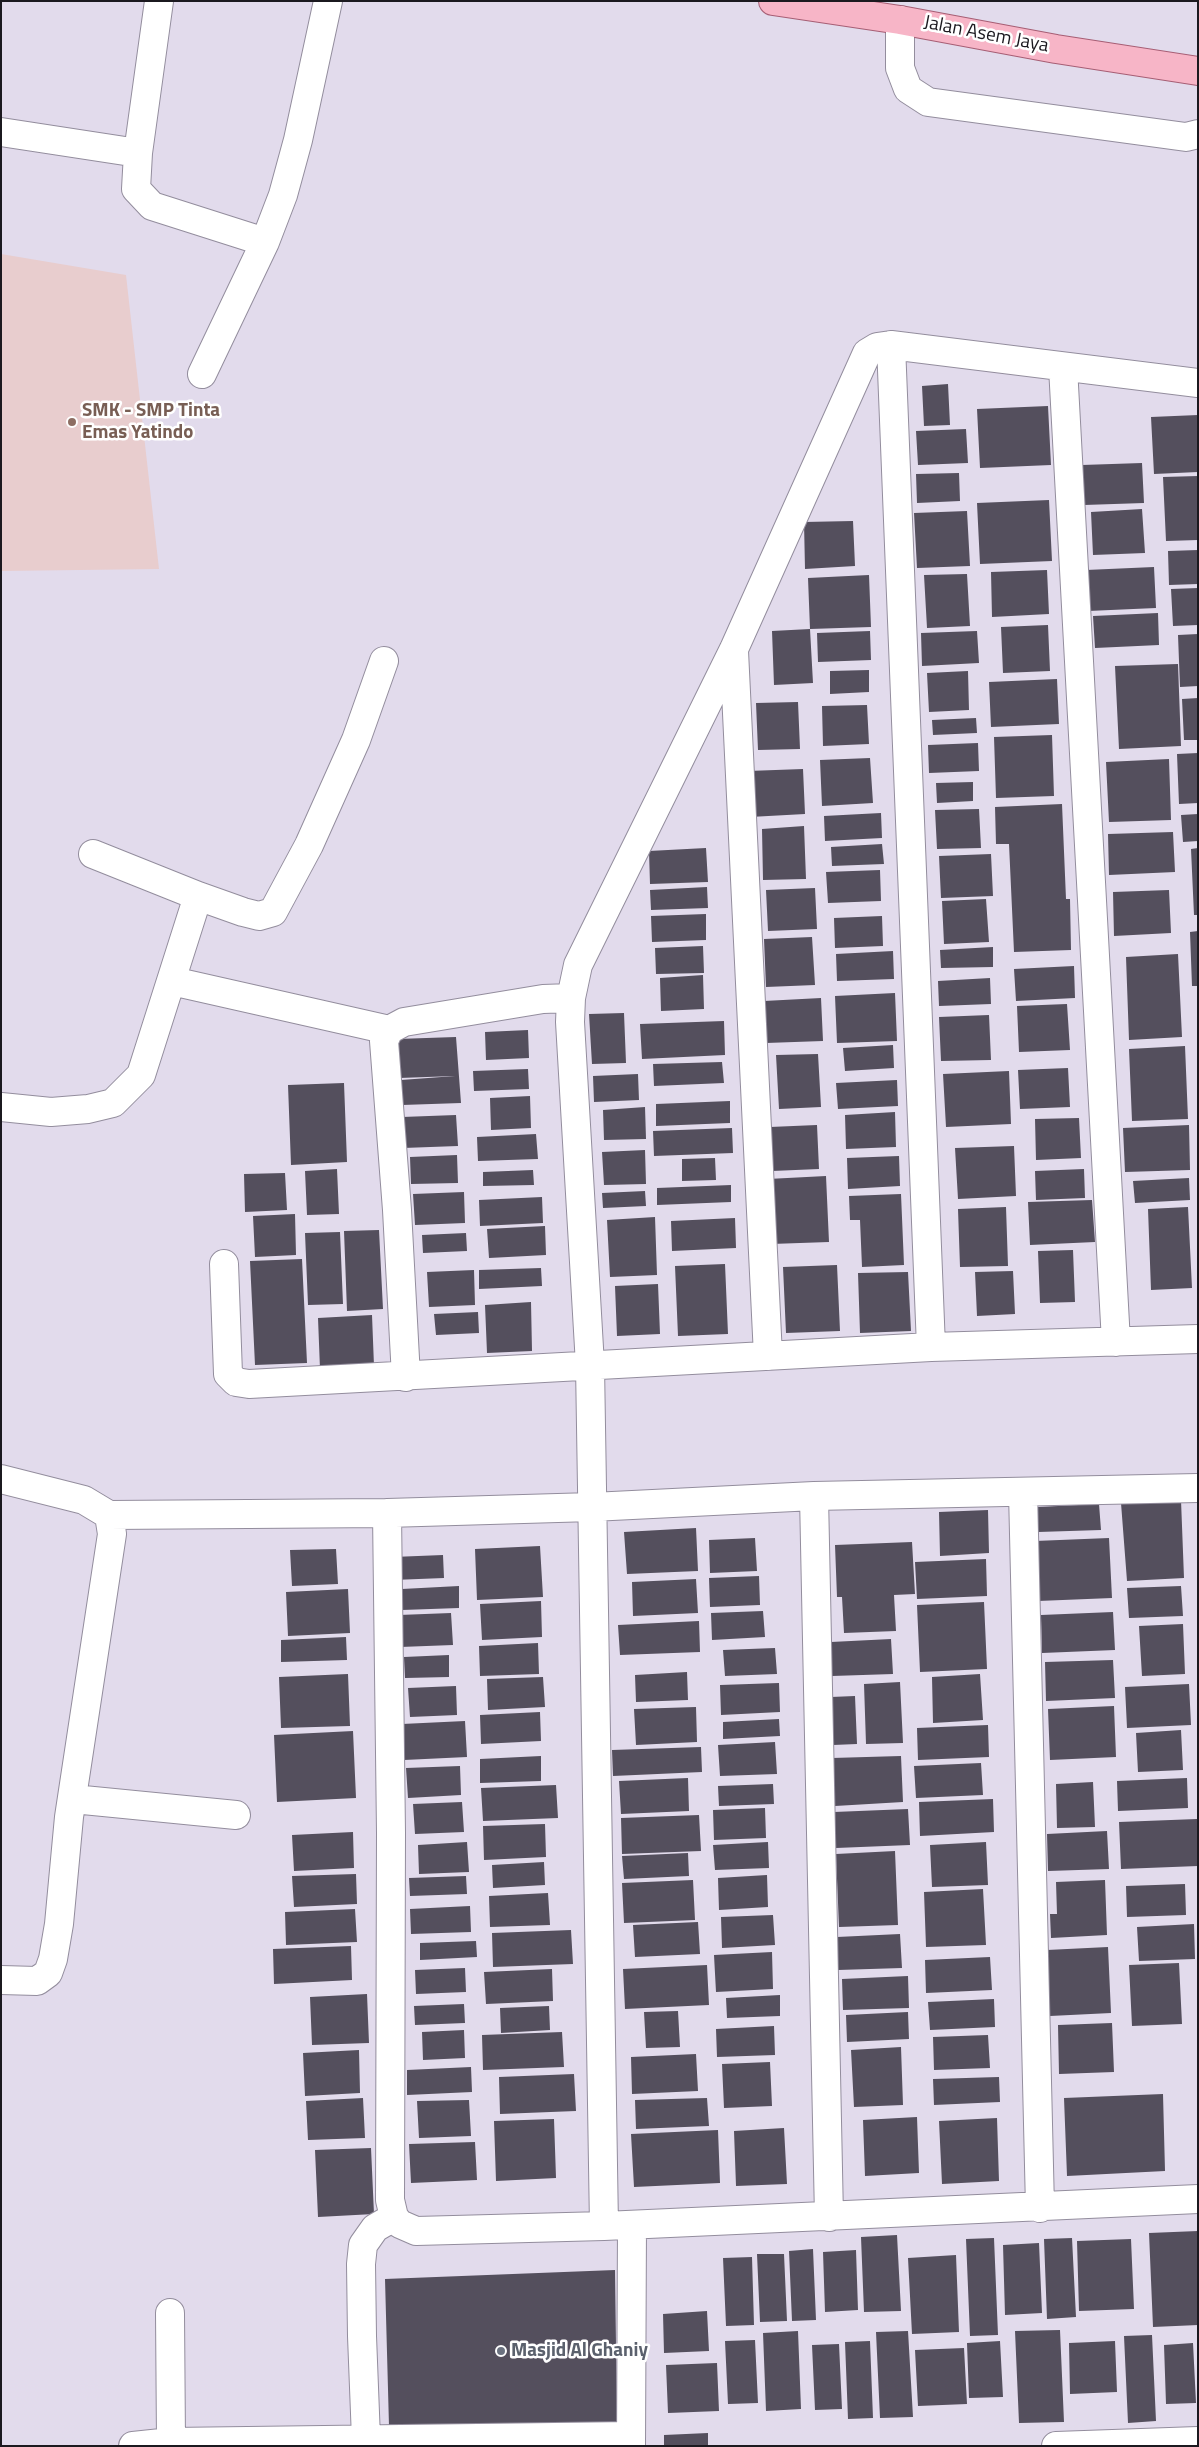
<!DOCTYPE html>
<html>
<head>
<meta charset="utf-8">
<style>
	body { margin:0 }
	#map { position:relative; width:1199px; height:2447px; overflow:hidden; background:#e2dbec; font-family:"Titillium Web",sans-serif }
	canvas { display:block }
	.frame { position:absolute; inset:0; border:2px solid #1b191f; pointer-events:none }
</style>
</head>
<body>
<div id="map">
<canvas width="1199" height="2447"></canvas>
<div class="frame"></div>
</div>
<script>
const context = document.querySelector('canvas').getContext('2d');
context.lineJoin = 'round';
function paint(path, color) { context.fillStyle = color; context.fill(path, 'evenodd'); }
const poly = rows => new Path2D(rows.map(r => 'M' + r).join(''));
function trace(path, color, width, dash) { context.strokeStyle = color; context.lineWidth = width; context.lineCap = dash ? 'butt' : 'round'; context.setLineDash(dash || []); context.stroke(path); }
function drawText(font, color, halo, rows, align = 'center') {
  context.font = font + ' "Titillium Web",sans-serif'; context.lineWidth = 5; context.setLineDash([]); context.textBaseline = 'middle'; context.strokeStyle = halo; context.fillStyle = color; for (const [text, x, y, turn = 0] of rows) {
    context.save(); context.translate(x, y); context.rotate((+turn || 0) * Math.PI / 180); context.textAlign = isNaN(turn) ? turn : align; if (halo) context.strokeText(text, 0, 0); context.fillText(text, 0, 0); context.restore();
  }
}
const education = poly([
	[1,254,126,275,159,569,1,571]
]);
const building = poly([
	[948,384,950,425,924,426,922,386],
	[1048,406,1051,465,980,468,977,409],
	[1198,415,1198,472,1154,474,1151,417],
	[966,429,968,463,918,465,916,431],
	[1142,463,1144,503,1084,505,1082,465],
	[959,473,960,501,917,503,916,474],
	[1198,476,1198,540,1166,541,1163,477],
	[1049,500,1052,561,980,564,977,503],
	[1142,509,1145,553,1093,555,1091,512],
	[967,511,970,566,917,568,914,513],
	[853,521,855,566,805,569,804,522],
	[1198,550,1198,584,1169,585,1168,551],
	[1154,567,1156,608,1088,611,1086,570],
	[1047,570,1049,614,992,617,991,572],
	[967,574,970,626,927,628,924,575],
	[869,575,871,627,810,629,808,578],
	[1198,588,1198,625,1173,626,1171,589],
	[1158,613,1159,645,1095,648,1093,616],
	[1048,625,1050,671,1003,673,1001,627],
	[810,629,813,683,774,685,772,631],
	[870,631,871,660,818,662,817,633],
	[977,631,979,663,922,666,921,633],
	[1198,634,1198,686,1180,687,1178,635],
	[1178,664,1181,746,1119,749,1115,666],
	[869,670,869,692,830,694,830,671],
	[968,671,969,710,929,712,927,673],
	[1057,679,1059,724,991,727,989,682],
	[1198,698,1198,740,1184,740,1182,699],
	[798,702,800,749,758,750,756,703],
	[867,705,869,744,823,746,822,706],
	[976,718,977,733,933,735,932,720],
	[1052,735,1054,796,996,798,994,737],
	[978,743,979,771,929,773,928,745],
	[1198,753,1198,803,1179,804,1177,754],
	[870,758,873,803,822,806,820,760],
	[1169,759,1171,820,1109,822,1106,762],
	[803,769,805,814,750,817,748,771],
	[973,782,973,801,937,803,936,783],
	[1062,804,1066,899,1070,899,1071,950,1014,952,1009,844,996,844,995,807],
	[979,809,981,848,937,849,935,810],
	[881,813,882,838,825,841,824,816],
	[1198,814,1198,841,1183,842,1181,815],
	[804,826,806,879,763,880,762,829],
	[1173,832,1175,872,1109,875,1108,834],
	[882,844,884,864,832,866,831,847],
	[706,848,708,882,650,884,649,851],
	[1198,848,1198,915,1194,915,1191,849],
	[991,854,993,896,941,898,939,856],
	[880,870,881,901,828,903,826,872],
	[707,887,708,908,651,910,650,890],
	[815,888,817,929,768,931,766,890],
	[1169,890,1171,933,1114,936,1113,892],
	[986,899,989,942,944,944,942,901],
	[706,914,706,940,652,942,651,916],
	[882,916,883,946,835,948,834,918],
	[1198,931,1198,986,1192,986,1190,932],
	[812,937,815,985,766,987,764,939],
	[703,946,704,973,656,974,655,948],
	[993,947,993,967,941,968,940,950],
	[893,951,894,979,837,981,836,954],
	[1178,954,1182,1037,1129,1040,1126,957],
	[1074,966,1075,998,1016,1001,1014,969],
	[703,975,704,1009,661,1011,660,978],
	[990,978,991,1004,939,1006,938,981],
	[895,993,897,1041,837,1043,835,996],
	[821,998,823,1041,766,1043,764,1001],
	[1067,1004,1070,1050,1019,1052,1017,1006],
	[624,1013,626,1063,592,1064,589,1014],
	[989,1015,991,1060,941,1061,939,1017],
	[724,1021,725,1055,642,1059,640,1024],
	[528,1030,529,1058,486,1060,485,1032],
	[456,1037,461,1103,402,1105,401,1080,455,1076,399,1078,397,1039],
	[893,1045,894,1068,845,1071,843,1048],
	[1185,1046,1188,1119,1132,1121,1129,1049],
	[818,1054,821,1107,779,1109,776,1055],
	[722,1062,724,1083,654,1086,653,1064],
	[1068,1068,1070,1107,1020,1109,1018,1070],
	[528,1069,529,1089,474,1091,473,1071],
	[1009,1071,1011,1124,946,1127,943,1074],
	[638,1074,639,1100,594,1102,593,1076],
	[897,1080,898,1106,838,1109,836,1083],
	[344,1083,347,1162,291,1165,288,1085],
	[530,1096,531,1128,491,1130,490,1098],
	[730,1101,730,1123,656,1126,656,1104],
	[645,1107,646,1139,604,1140,603,1110],
	[895,1112,896,1147,846,1149,845,1115],
	[456,1115,458,1146,403,1148,402,1117],
	[1079,1118,1081,1158,1036,1160,1035,1119],
	[817,1125,819,1169,772,1171,770,1127],
	[1189,1125,1190,1170,1125,1172,1123,1128],
	[732,1128,733,1153,654,1156,653,1131],
	[536,1134,538,1159,478,1161,477,1137],
	[1014,1146,1016,1196,958,1199,955,1148],
	[645,1150,646,1184,604,1185,602,1152],
	[457,1155,458,1183,411,1184,410,1157],
	[899,1156,900,1186,848,1189,847,1158],
	[715,1158,716,1180,682,1181,682,1159],
	[337,1169,339,1214,307,1215,305,1171],
	[1084,1169,1085,1198,1036,1200,1035,1171],
	[533,1170,534,1185,483,1186,483,1172],
	[285,1173,287,1210,245,1212,244,1174],
	[826,1176,829,1242,771,1244,768,1179],
	[1189,1178,1190,1200,1135,1203,1133,1181],
	[731,1185,731,1202,657,1205,657,1188],
	[645,1191,646,1206,603,1208,602,1193],
	[464,1192,465,1223,415,1225,413,1194],
	[901,1194,904,1265,862,1267,860,1220,850,1220,849,1196],
	[542,1197,543,1223,480,1226,479,1200],
	[1092,1200,1095,1242,1030,1245,1028,1202],
	[1006,1207,1008,1266,960,1267,958,1209],
	[1188,1207,1192,1288,1151,1290,1148,1209],
	[295,1214,296,1255,255,1257,253,1216],
	[655,1217,657,1275,610,1277,607,1220],
	[735,1218,736,1248,672,1251,671,1221],
	[545,1226,546,1255,489,1258,487,1229],
	[379,1230,383,1309,347,1311,344,1231],
	[340,1232,343,1304,308,1305,305,1233],
	[466,1233,467,1251,423,1253,422,1235],
	[1073,1250,1075,1302,1040,1303,1038,1251],
	[302,1259,307,1363,255,1365,250,1261],
	[725,1264,728,1334,678,1336,675,1266],
	[837,1265,840,1331,786,1333,783,1267],
	[541,1268,542,1286,479,1289,479,1270],
	[474,1270,475,1305,429,1307,427,1272],
	[1013,1271,1015,1314,977,1316,975,1272],
	[908,1272,911,1331,860,1333,858,1273],
	[658,1284,660,1334,617,1336,615,1286],
	[531,1302,532,1351,487,1353,485,1305],
	[478,1312,479,1333,436,1335,434,1314],
	[372,1315,374,1366,320,1369,318,1318],
	[1181,1500,1184,1578,1127,1581,1121,1503],
	[1099,1504,1101,1530,1038,1532,1038,1507],
	[988,1510,989,1553,940,1556,939,1512],
	[696,1528,698,1571,627,1574,624,1532],
	[755,1538,757,1571,710,1573,709,1540],
	[1109,1538,1112,1598,1038,1601,1035,1541],
	[912,1542,915,1594,894,1595,896,1631,844,1633,842,1597,837,1597,835,1545],
	[540,1546,543,1597,477,1600,475,1549],
	[336,1549,338,1584,292,1586,290,1550],
	[443,1555,444,1578,393,1580,393,1557],
	[986,1559,987,1596,917,1599,915,1562],
	[759,1576,760,1605,710,1607,709,1578],
	[696,1579,698,1613,633,1616,632,1582],
	[459,1586,459,1608,402,1610,402,1589],
	[1181,1586,1183,1616,1129,1618,1127,1588],
	[348,1589,350,1633,288,1636,286,1592],
	[541,1601,542,1637,482,1640,480,1604],
	[984,1602,987,1669,920,1672,917,1605],
	[763,1611,765,1637,712,1640,711,1613],
	[1113,1612,1115,1650,1042,1653,1041,1615],
	[451,1613,453,1645,400,1647,399,1615],
	[699,1621,700,1652,620,1655,618,1625],
	[1183,1624,1185,1674,1142,1676,1139,1626],
	[346,1637,347,1660,281,1662,281,1640],
	[891,1639,893,1674,832,1676,831,1642],
	[538,1643,539,1674,480,1676,479,1646],
	[775,1648,777,1674,725,1676,723,1650],
	[449,1655,449,1677,405,1678,404,1657],
	[1113,1660,1115,1698,1046,1701,1045,1662],
	[687,1672,688,1700,636,1702,635,1675],
	[348,1674,350,1726,281,1728,279,1677],
	[980,1674,983,1720,933,1723,932,1677],
	[543,1677,545,1707,488,1710,487,1679],
	[900,1682,903,1743,866,1744,864,1684],
	[779,1683,780,1712,721,1715,720,1685],
	[1189,1684,1191,1725,1127,1728,1125,1687],
	[456,1686,457,1715,410,1717,408,1688],
	[855,1696,857,1744,833,1745,831,1697],
	[1114,1706,1116,1757,1050,1760,1048,1709],
	[696,1707,697,1742,636,1745,634,1709],
	[540,1712,541,1741,481,1744,480,1715],
	[779,1719,780,1736,723,1739,723,1722],
	[465,1721,467,1757,404,1760,402,1724],
	[988,1725,989,1757,918,1760,917,1728],
	[1181,1730,1183,1770,1138,1772,1136,1733],
	[353,1731,356,1798,277,1802,274,1735],
	[775,1742,777,1774,720,1776,718,1745],
	[701,1747,702,1772,613,1776,612,1750],
	[541,1756,541,1781,480,1783,480,1759],
	[901,1756,903,1802,835,1806,832,1758],
	[981,1763,983,1795,916,1798,914,1766],
	[460,1766,461,1795,408,1798,406,1768],
	[688,1778,689,1811,621,1814,619,1781],
	[1187,1778,1188,1808,1118,1811,1117,1781],
	[1093,1782,1095,1827,1057,1828,1056,1784],
	[773,1784,774,1804,719,1806,718,1786],
	[556,1785,558,1818,483,1821,481,1788],
	[993,1799,994,1832,920,1836,919,1802],
	[462,1802,464,1832,415,1834,413,1804],
	[765,1808,766,1838,714,1840,713,1810],
	[908,1809,910,1845,836,1848,834,1812],
	[699,1815,701,1851,622,1854,621,1818],
	[1197,1819,1198,1866,1121,1869,1119,1822],
	[545,1824,546,1857,484,1860,483,1826],
	[1107,1831,1109,1869,1048,1871,1047,1834],
	[353,1832,354,1868,294,1871,292,1835],
	[467,1842,469,1872,419,1874,418,1845],
	[768,1842,769,1868,715,1870,713,1845],
	[986,1842,988,1885,932,1887,930,1845],
	[895,1851,898,1925,839,1927,836,1854],
	[688,1853,689,1876,624,1879,622,1856],
	[544,1862,545,1885,493,1888,492,1865],
	[356,1874,357,1904,294,1907,292,1876],
	[767,1875,768,1907,719,1910,718,1878],
	[466,1876,467,1894,410,1896,409,1878],
	[693,1880,695,1920,624,1923,622,1883],
	[1105,1880,1107,1935,1051,1938,1050,1914,1057,1914,1056,1882],
	[1185,1884,1186,1915,1127,1917,1126,1886],
	[983,1889,986,1945,926,1947,924,1892],
	[548,1893,550,1925,490,1927,489,1896],
	[470,1906,471,1932,411,1934,410,1909],
	[355,1909,357,1942,286,1945,285,1912],
	[773,1915,775,1945,722,1948,721,1917],
	[698,1922,700,1954,635,1957,633,1925],
	[1194,1924,1195,1959,1139,1961,1137,1927],
	[571,1930,573,1964,493,1967,492,1933],
	[900,1934,902,1968,838,1970,837,1937],
	[476,1941,477,1957,420,1960,420,1943],
	[351,1946,352,1980,274,1984,273,1949],
	[1108,1947,1111,2013,1050,2016,1047,1950],
	[772,1952,773,1989,716,1992,714,1955],
	[990,1957,992,1990,926,1993,925,1960],
	[1179,1963,1182,2024,1132,2026,1129,1965],
	[707,1965,709,2005,625,2009,623,1969],
	[465,1968,466,1992,416,1994,415,1970],
	[552,1969,553,2001,486,2004,484,1972],
	[908,1976,909,2008,843,2010,842,1979],
	[367,1994,369,2043,312,2045,310,1997],
	[780,1995,780,2016,727,2018,726,1998],
	[994,1999,995,2027,930,2030,928,2002],
	[464,2004,465,2023,415,2025,414,2006],
	[549,2006,550,2030,501,2033,500,2008],
	[678,2011,680,2047,646,2048,644,2012],
	[908,2012,909,2039,847,2042,846,2015],
	[1112,2023,1114,2072,1059,2074,1058,2025],
	[774,2026,775,2055,717,2057,716,2029],
	[464,2030,465,2058,423,2060,422,2032],
	[562,2032,564,2067,483,2070,482,2035],
	[988,2035,990,2068,934,2070,933,2037],
	[901,2047,903,2105,854,2107,851,2050],
	[359,2050,360,2093,305,2096,303,2053],
	[696,2054,698,2091,632,2094,631,2057],
	[770,2062,772,2106,724,2108,722,2064],
	[471,2067,472,2092,407,2095,407,2070],
	[574,2074,576,2111,500,2114,499,2077],
	[999,2077,1000,2102,934,2105,933,2079],
	[1163,2094,1165,2171,1067,2176,1064,2098],
	[363,2098,365,2138,308,2140,306,2101],
	[707,2098,709,2126,636,2129,635,2100],
	[469,2100,471,2136,419,2138,417,2101],
	[917,2117,919,2173,865,2176,863,2120],
	[997,2118,999,2181,942,2184,939,2121],
	[554,2119,556,2178,496,2181,494,2121],
	[784,2128,787,2184,736,2186,734,2131],
	[718,2130,720,2183,634,2187,631,2134],
	[475,2142,477,2180,411,2183,409,2144],
	[371,2148,374,2214,318,2217,315,2150],
	[1198,2231,1198,2325,1153,2327,1149,2233],
	[897,2235,901,2311,864,2312,861,2237],
	[994,2238,998,2335,970,2336,966,2239],
	[1072,2238,1076,2317,1047,2319,1044,2239],
	[1131,2239,1134,2309,1079,2311,1077,2241],
	[1039,2243,1042,2313,1005,2315,1003,2245],
	[813,2249,816,2320,792,2321,789,2251],
	[856,2250,858,2310,825,2312,823,2252],
	[757,2254,784,2254,787,2321,760,2322],
	[956,2255,959,2332,912,2334,908,2258],
	[752,2257,754,2325,726,2326,723,2258],
	[615,2270,617,2422,389,2426,385,2279],
	[707,2311,709,2351,664,2353,663,2314],
	[1060,2330,1064,2422,1019,2423,1015,2331],
	[798,2331,801,2409,766,2411,763,2333],
	[908,2331,913,2417,880,2418,876,2332],
	[1152,2335,1156,2421,1128,2423,1124,2336],
	[755,2340,758,2403,728,2404,725,2341],
	[870,2341,873,2418,848,2419,845,2342],
	[1000,2341,1003,2397,969,2398,967,2343],
	[1115,2341,1117,2392,1070,2394,1069,2343],
	[1193,2343,1196,2403,1166,2404,1164,2345],
	[839,2344,842,2409,815,2410,812,2345],
	[964,2348,967,2404,918,2406,915,2350],
	[717,2363,719,2411,668,2413,666,2365],
	[708,2433,708,2446,664,2446,664,2435]
]);
const minor = poly([
	[159,1,138,153,136,189,152,206,265,242],
	[900,20,900,68,908,89,928,102,1186,137,1198,134],
	[1,132,138,153],
	[891,345,931,1347],
	[1063,367,1116,1342],
	[202,374,265,242,283,195,298,140,328,1],
	[734,651,768,1356],
	[93,854,198,896],
	[172,981,389,1030],
	[1,1107,51,1112,88,1109,113,1103,141,1075,198,896,243,912,259,916,273,912,309,845,356,740,384,661],
	[224,1264,228,1374,236,1382,249,1384,931,1347,1198,1339],
	[406,1377,397,1210,384,1041,389,1030,404,1022,543,999,571,998],
	[1,1479,84,1500,109,1515,112,1534,69,1817,59,1924,53,1959,48,1973,37,1981,1,1980],
	[1023,1492,1040,2208],
	[814,1496,829,2217],
	[387,1513,391,1833,390,2200,394,2217,400,2224,416,2231,604,2226,1198,2199],
	[109,1515,387,1513,592,1507,814,1496,1198,1488],
	[73,1799,236,1815],
	[604,2226,590,1365,570,1022,571,998,578,965,734,649,867,353,877,347,891,345,1198,383],
	[170,2313,171,2442],
	[366,2439,362,2336,361,2264,363,2245,375,2228,394,2217],
	[133,2446,171,2442,631,2436],
	[631,2446,632,2225],
	[1056,2446,1198,2441]
]);
const major = poly([
	[773,1,900,20,1056,49,1198,71]
]);
const markers = [
	[72,422,5,"#8d6e63"],
	[501,2351,5,"#6b7280"]
];
const streetNames = [
	["Jalan Asem Jaya",986,35,11]
];
const educationNames = [
	["SMK - SMP Tinta",82,411],
	["Emas Yatindo",82,433]
];
const worshipNames = [
	["Masjid Al Ghaniy",511,2351]
];
paint(education, '#e8cdce');
paint(building, '#544f5d');
trace(minor, '#938d9d', 30);
trace(major, '#a65e74', 30);
trace(minor, '#fff', 28);
trace(major, '#f7b5c7', 28);
for (const [x, y, r, color] of markers) { const dot = new Path2D(); dot.arc(x, y, r, 0, 2 * Math.PI); context.fillStyle = color; context.fill(dot); trace(dot, '#fff', 2); }
drawText('19px', '#1b191f', '#fff', streetNames);
drawText('bold 19px', '#785e54', '#fff', educationNames, 'left');
drawText('bold 19px', '#5b616d', '#fff', worshipNames, 'left');
</script>
</body>
</html>
